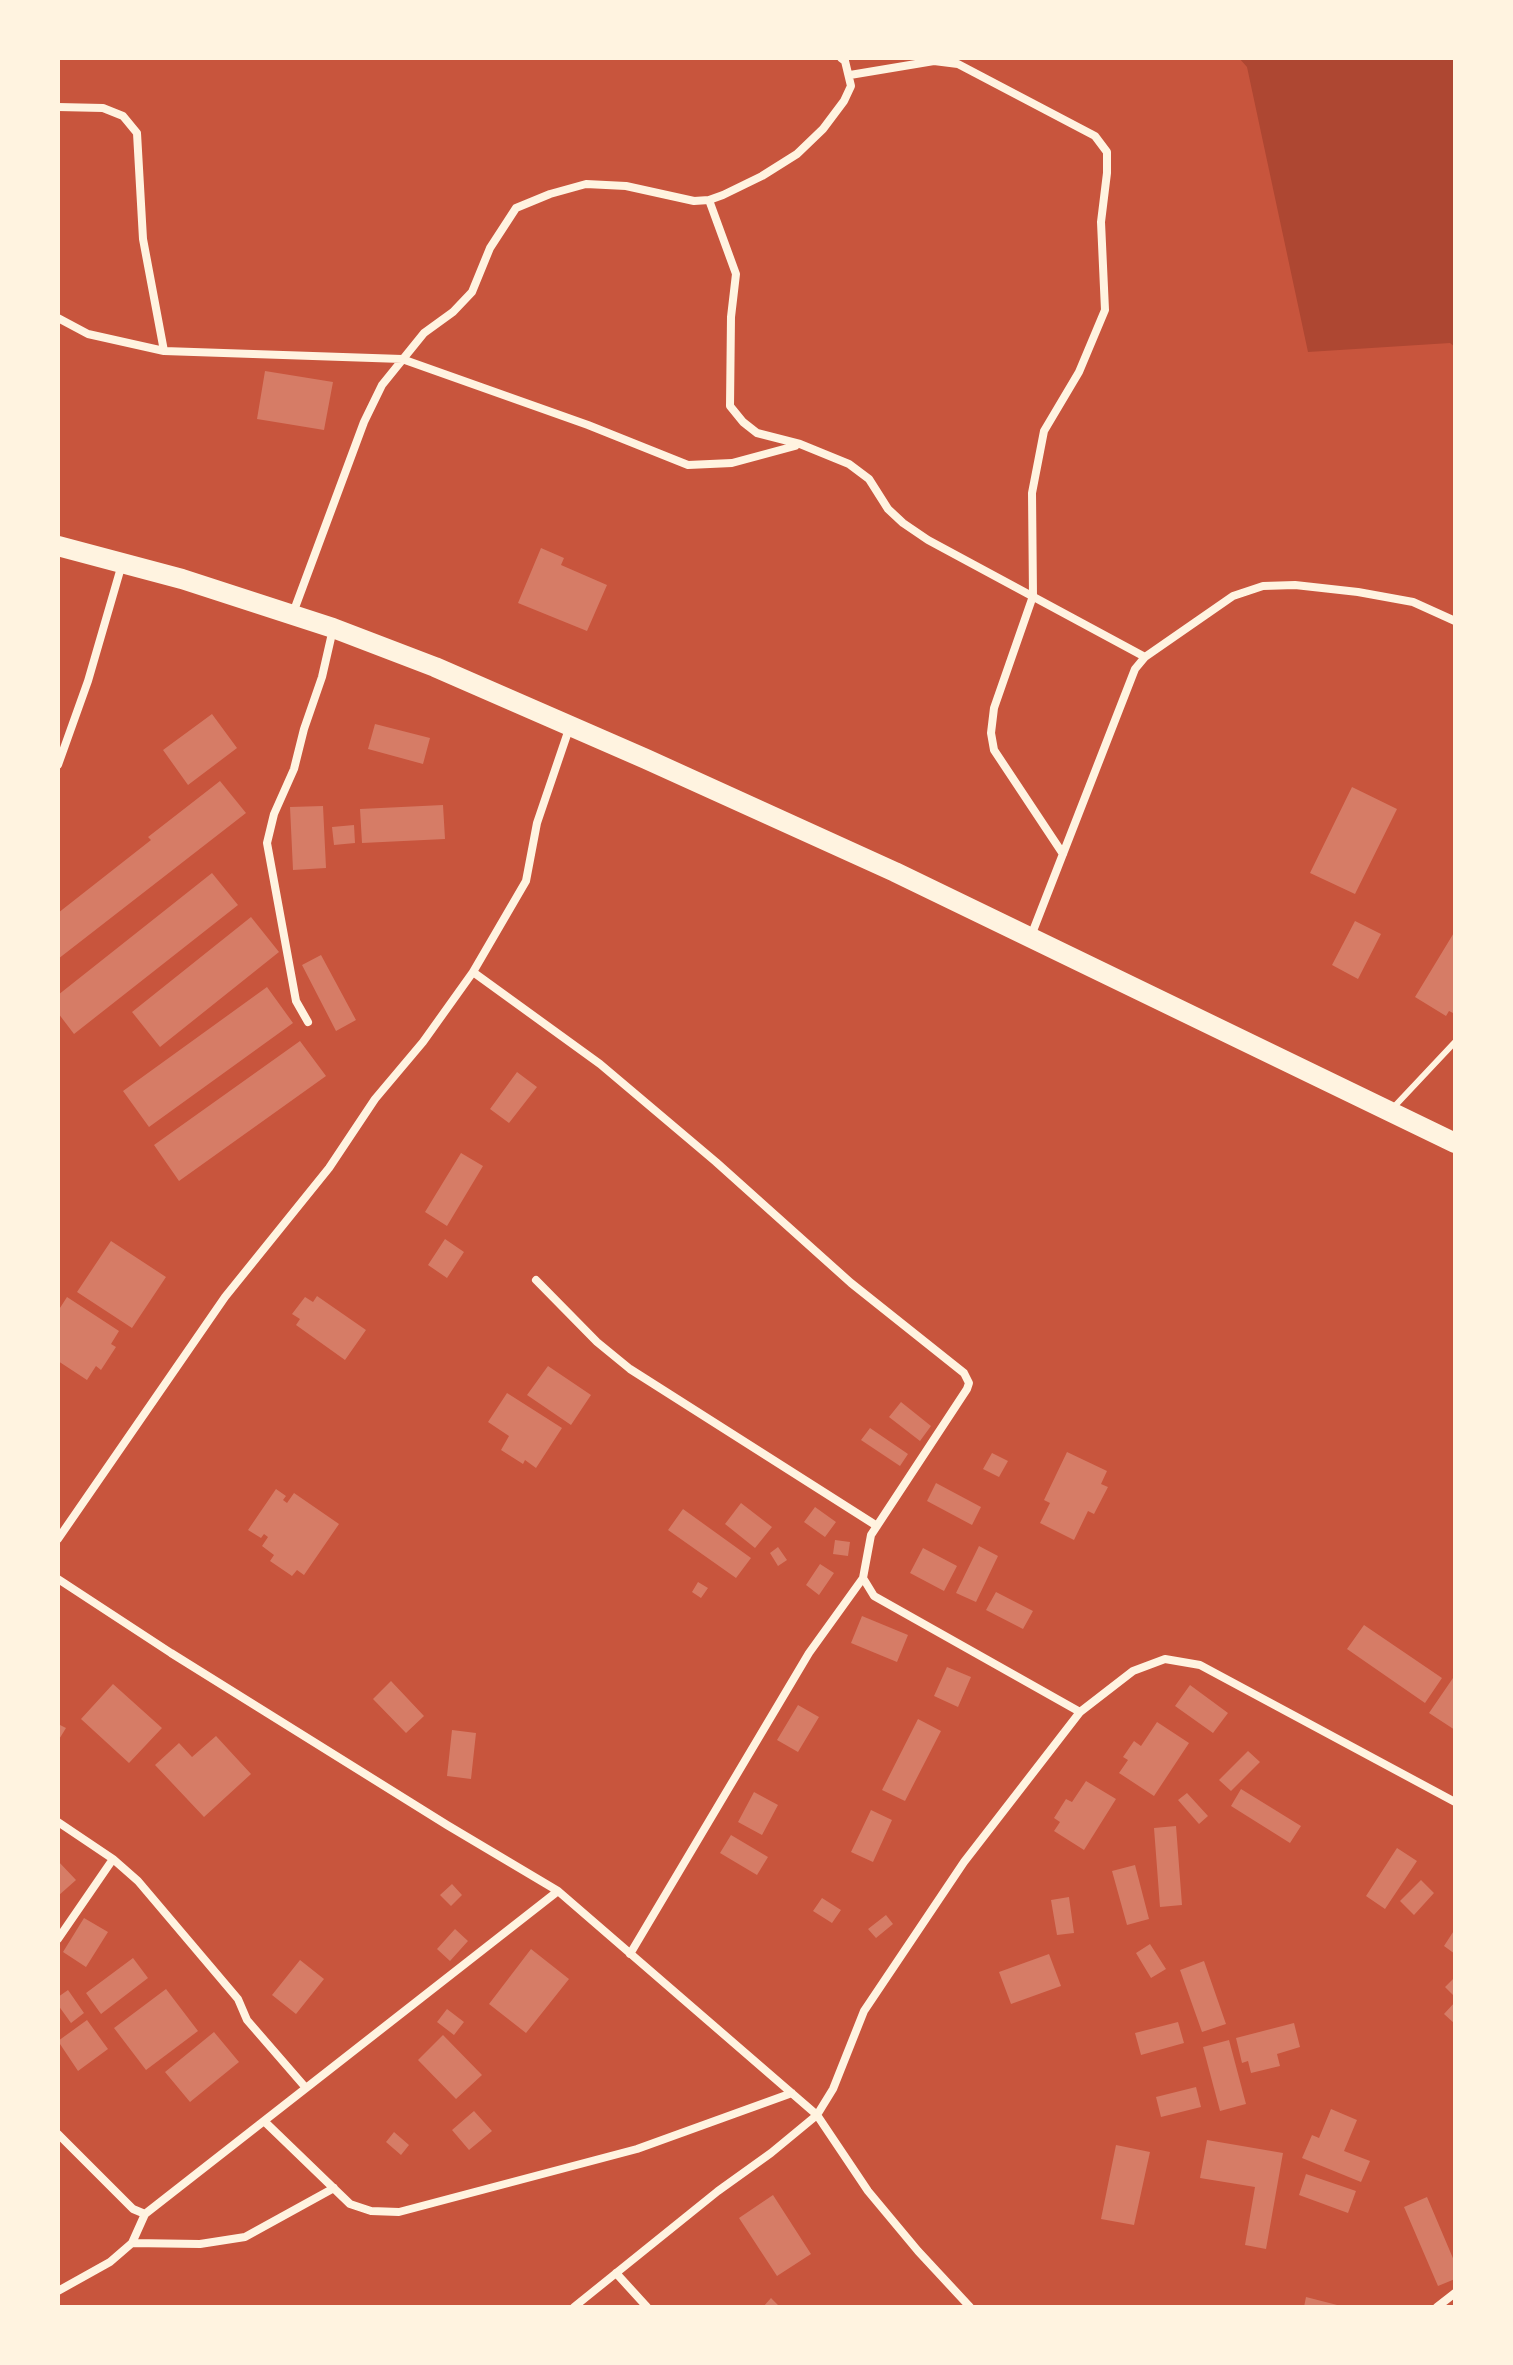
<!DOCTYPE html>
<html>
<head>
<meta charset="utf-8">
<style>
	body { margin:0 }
	#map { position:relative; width:1513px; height:2365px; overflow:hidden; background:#c8553d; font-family:Helvetica,sans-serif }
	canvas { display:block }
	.frame { position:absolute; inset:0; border:60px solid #fff3e0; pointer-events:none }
</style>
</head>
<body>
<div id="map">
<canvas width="1513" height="2365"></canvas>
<div class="frame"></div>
</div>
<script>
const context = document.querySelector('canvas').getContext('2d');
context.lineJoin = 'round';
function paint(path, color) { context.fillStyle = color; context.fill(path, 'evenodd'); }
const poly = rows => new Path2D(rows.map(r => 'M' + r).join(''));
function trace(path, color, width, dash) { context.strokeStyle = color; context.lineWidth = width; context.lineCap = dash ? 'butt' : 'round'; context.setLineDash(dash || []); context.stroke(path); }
const green = poly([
	[1239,58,1455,58,1455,347,1450,343,1308,352,1247,67]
]);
const building = poly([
	[265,371,333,382,324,430,257,419],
	[541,548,564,558,561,565,607,585,587,631,518,603],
	[212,714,237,748,188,785,163,750],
	[375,724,430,738,423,764,368,749],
	[220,781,246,813,58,959,58,913,151,840,148,837],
	[1352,787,1397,809,1355,894,1310,873],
	[443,805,445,839,362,843,360,809],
	[323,806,326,868,293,870,290,807],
	[354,825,355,843,334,845,332,827],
	[212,873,238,905,74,1034,58,1013,58,995],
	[251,917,279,952,160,1047,132,1012],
	[1355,921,1381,934,1358,979,1332,965],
	[1455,931,1455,1014,1449,1011,1446,1016,1415,997],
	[321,955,356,1020,336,1031,302,965],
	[267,987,293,1023,149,1127,123,1091],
	[300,1041,326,1076,179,1181,154,1145],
	[517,1072,537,1087,509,1123,490,1109],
	[461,1153,483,1166,447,1226,425,1212],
	[445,1239,464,1252,447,1278,428,1265],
	[111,1241,166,1277,132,1328,77,1292],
	[317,1296,366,1330,345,1360,296,1325,300,1319,292,1314,305,1297,313,1302],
	[67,1297,119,1331,111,1344,116,1347,101,1370,96,1366,87,1380,58,1361,58,1311],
	[548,1366,591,1395,571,1425,527,1395],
	[507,1393,562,1428,536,1468,525,1460,523,1464,501,1450,509,1436,488,1422],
	[901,1402,931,1426,920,1441,889,1417],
	[870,1428,908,1454,900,1466,861,1440],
	[1067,1452,1107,1471,1101,1484,1108,1487,1094,1514,1088,1511,1074,1540,1040,1523,1050,1503,1044,1500],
	[992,1453,1008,1461,999,1477,983,1469],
	[936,1483,981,1507,972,1525,927,1501],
	[276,1489,286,1496,283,1500,287,1503,294,1493,339,1524,304,1575,297,1570,292,1576,270,1561,274,1555,262,1546,268,1537,264,1534,261,1538,248,1530],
	[741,1503,772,1527,755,1548,725,1524],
	[815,1507,836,1522,825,1537,804,1522],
	[683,1509,751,1558,736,1578,668,1530],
	[835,1540,850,1542,848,1556,833,1554],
	[979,1546,998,1556,976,1602,956,1593],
	[778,1547,787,1560,778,1566,770,1553],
	[923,1548,957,1566,944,1591,910,1573],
	[820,1564,834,1573,819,1595,806,1585],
	[698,1582,708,1588,701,1598,692,1592],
	[996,1592,1033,1611,1023,1629,986,1610],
	[862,1616,908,1635,897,1662,851,1643],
	[1364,1625,1442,1678,1425,1703,1347,1649],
	[947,1667,971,1677,958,1707,934,1696],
	[1453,1678,1455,1680,1455,1730,1429,1713],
	[391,1681,424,1716,406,1733,373,1699],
	[113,1684,162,1728,129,1763,81,1719],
	[1190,1685,1228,1713,1213,1733,1175,1706],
	[798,1705,819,1717,798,1752,777,1740],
	[918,1719,941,1731,905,1801,882,1790],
	[1157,1722,1189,1743,1154,1796,1119,1773,1128,1760,1123,1757,1134,1741,1141,1746],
	[58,1724,66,1728,58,1741],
	[452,1730,476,1733,471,1779,447,1776],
	[216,1736,251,1774,204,1817,155,1765,179,1743,192,1757],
	[1248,1751,1260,1762,1231,1791,1219,1780],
	[1086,1781,1116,1799,1084,1850,1054,1831,1060,1822,1054,1818,1066,1799,1072,1802],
	[1241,1789,1301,1826,1290,1843,1231,1806],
	[754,1792,778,1805,762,1835,738,1822],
	[1187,1793,1208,1816,1199,1824,1178,1800],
	[871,1810,892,1820,873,1862,851,1852],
	[1176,1826,1182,1905,1160,1907,1154,1828],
	[731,1835,768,1857,757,1875,720,1853],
	[1397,1848,1417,1861,1385,1909,1366,1896],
	[58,1861,76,1880,58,1896],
	[1135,1865,1149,1919,1127,1925,1112,1871],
	[1421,1880,1434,1893,1414,1915,1400,1901],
	[452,1884,462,1895,451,1906,440,1895],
	[1069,1897,1074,1933,1057,1935,1051,1900],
	[822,1898,841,1910,832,1923,813,1911],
	[886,1915,893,1924,876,1938,868,1929],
	[84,1918,108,1932,86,1967,63,1952],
	[455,1929,468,1941,450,1961,437,1949],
	[1455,1929,1455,1954,1444,1946],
	[1150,1944,1166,1969,1151,1978,1136,1953],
	[531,1949,569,1979,526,2033,489,2004],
	[1049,1954,1061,1986,1011,2004,999,1972],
	[133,1958,148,1978,101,2014,86,1993],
	[300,1960,324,1979,296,2014,272,1995],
	[1204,1961,1226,2024,1202,2032,1180,1970],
	[1455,1977,1455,1997,1445,1987],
	[166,1989,198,2031,146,2070,114,2028],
	[68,1990,84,2013,71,2023,58,2005,58,1997],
	[1455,2002,1455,2024,1444,2014],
	[447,2009,464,2022,454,2035,437,2022],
	[87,2020,108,2049,78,2071,58,2041],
	[1178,2022,1184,2043,1141,2055,1135,2033],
	[1294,2023,1300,2047,1277,2054,1280,2066,1251,2073,1248,2061,1242,2063,1236,2038],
	[214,2032,239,2062,190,2102,165,2072],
	[443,2035,482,2075,456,2099,418,2060],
	[1229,2040,1246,2104,1220,2111,1203,2047],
	[1196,2087,1201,2107,1161,2117,1156,2097],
	[1331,2109,1357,2120,1344,2151,1370,2161,1361,2182,1302,2158,1312,2135,1319,2138],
	[474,2111,492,2131,469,2150,452,2130],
	[394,2132,409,2145,401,2155,386,2142],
	[1207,2140,1283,2153,1266,2249,1245,2245,1255,2187,1200,2178],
	[1116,2145,1150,2152,1134,2225,1101,2219],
	[1306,2174,1356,2191,1348,2213,1299,2195],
	[773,2195,811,2254,777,2276,739,2218],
	[1427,2197,1455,2263,1455,2279,1438,2286,1404,2207],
	[1306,2297,1341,2306,1341,2307,1304,2307],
	[771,2298,780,2307,763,2307]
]);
const service = poly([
	[1392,1109,1455,1042]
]);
const minor = poly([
	[850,75,934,61,958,64,1095,136,1107,152,1107,173,1101,222,1105,310,1079,372,1044,431,1032,493,1033,596,994,708,991,733,994,750,1063,854],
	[58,107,103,108,123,116,137,133,143,239,164,351],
	[709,200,736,274,731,317,730,406,743,422,757,433,800,444,849,464,869,479,888,509,903,523,928,540,1145,657,1135,669,1031,936],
	[58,318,88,334,164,351,402,359,588,425,688,465,732,463,795,446],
	[293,613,364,422,382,385,424,333,453,312,472,292,490,248,516,208,550,194,586,184,626,186,694,201,709,200,723,195,762,176,797,154,823,129,844,101,851,86,845,61,841,58],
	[1145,657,1233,596,1263,586,1295,585,1358,592,1413,602,1455,621],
	[570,726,537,823,526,881,473,972,600,1064,716,1162,851,1283,964,1373,969,1383,967,1389,871,1535,863,1578,874,1596,1080,1712],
	[58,765,88,681,122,564],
	[308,1022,296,1001,267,843,274,814,294,769,304,729,322,677,333,629],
	[536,1280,597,1342,630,1369,877,1526],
	[58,1539,225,1297,329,1168,375,1099,423,1042,473,972],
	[58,1579,171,1653,447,1825,558,1891,817,2115,868,2191,918,2251,970,2307],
	[58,1822,113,1859,138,1881,238,1999,247,2020,306,2088],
	[58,1939,113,1859],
	[630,1954,809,1653,863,1578],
	[264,2121,350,2204,371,2211,399,2212,637,2149,792,2093],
	[58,2134,133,2209,145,2214,558,1891],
	[132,2243,200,2244,245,2237,334,2188],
	[616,2273,647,2307],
	[58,2291,110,2262,132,2243,145,2214],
	[574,2307,718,2191,771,2153,817,2115,833,2089,864,2011,964,1862,1080,1712,1133,1671,1165,1659,1200,1665,1455,1802],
	[1437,2307,1455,2293]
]);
const primary = poly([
	[58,546,182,579,333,628,435,667,646,759,895,872,1455,1143]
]);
paint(green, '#ae4732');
paint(building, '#d67c66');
trace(service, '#fff3e0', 6);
trace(minor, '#fff3e0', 8);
trace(primary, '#fff3e0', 20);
</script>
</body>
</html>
